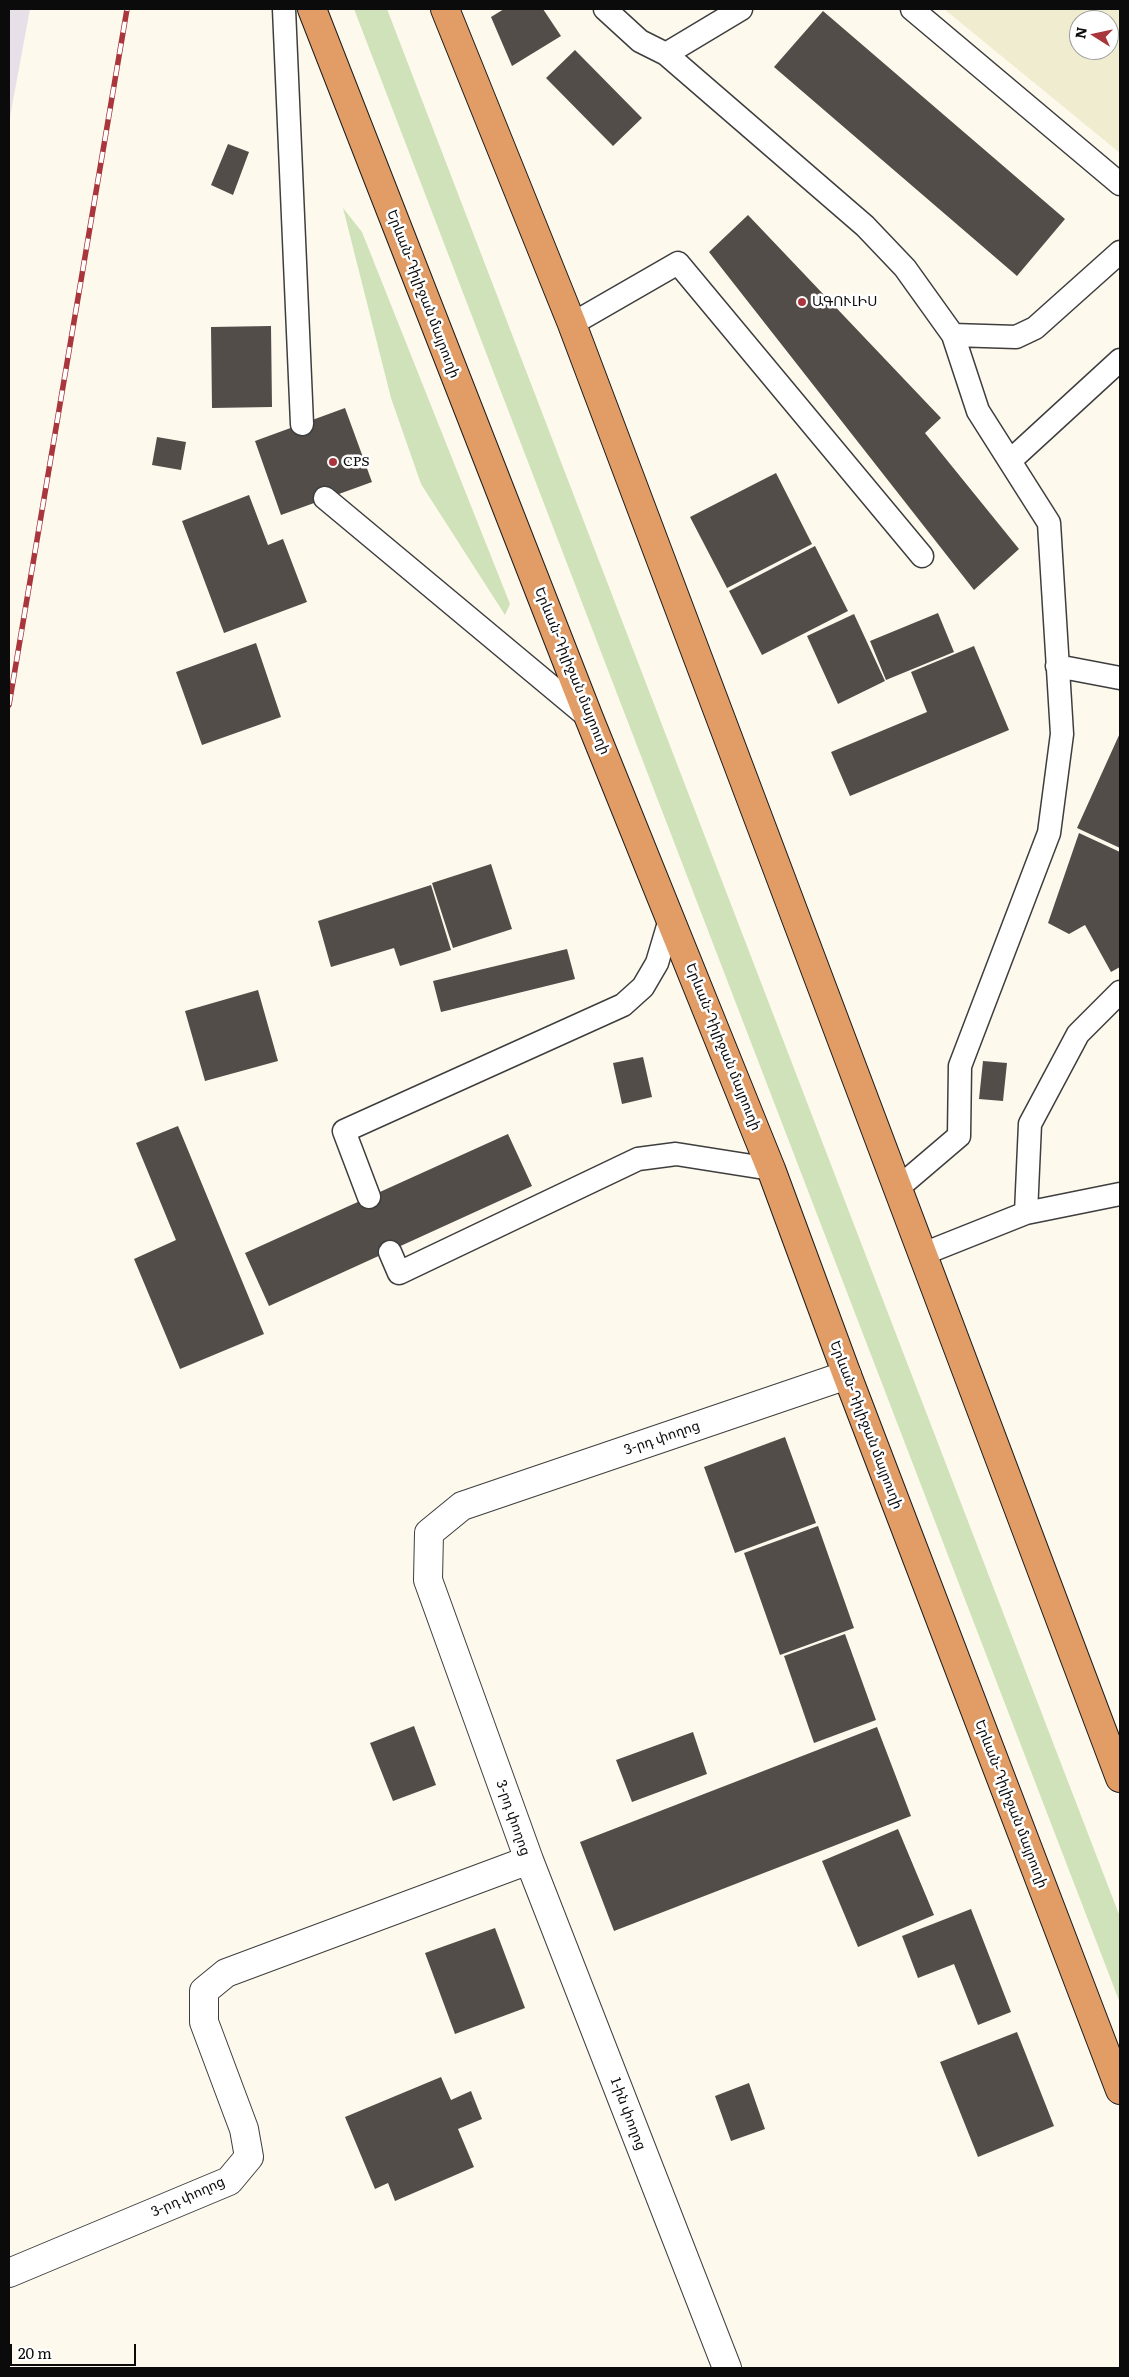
<!DOCTYPE html>
<html>
<head>
<meta charset="utf-8">
<style>
	body { margin:0 }
	#map { position:relative; width:1129px; height:2377px; overflow:hidden; background:#fdf9ec; font-family:Literata,serif }
	canvas { display:block }
	.frame { position:absolute; inset:0; border:10px solid #0b0b0b; pointer-events:none }
	.north { position:absolute; left:1069px; top:10px; width:50px; height:50px; box-sizing:border-box; background:#fff; border:1px solid #9d9d9d; border-radius:50%; rotate:280deg; font-size:14px; font-weight:700; line-height:20px; text-align:center; color:#0b0b0b }
	.north::after { content:''; display:block; margin:auto; width:18px; height:22px; background:#a9363d; clip-path:polygon(50% 0,100% 100%,50% 72%,0 100%) }
	.scale { position:absolute; left:10px; top:2344px; width:126px; height:22px; box-sizing:border-box; border:2px solid #0b0b0b; border-top:0; padding-left:6px; font-size:15px; line-height:18px; white-space:nowrap; color:#0b0b0b; -webkit-text-stroke:4px #fff; paint-order:stroke }
</style>
</head>
<body>
<div id="map">
<canvas width="1129" height="2377"></canvas>
<div class="frame"></div>
<div class="north">N</div>
<div class="scale">20 m</div>
</div>
<script>
const context = document.querySelector('canvas').getContext('2d');
context.lineJoin = 'round';
function paint(path, color) { context.fillStyle = color; context.fill(path, 'evenodd'); }
const poly = rows => new Path2D(rows.map(r => 'M' + r).join(''));
function trace(path, color, width, dash) { context.strokeStyle = color; context.lineWidth = width; context.lineCap = dash ? 'butt' : 'round'; context.setLineDash(dash || []); context.stroke(path); }
function drawText(font, color, halo, rows, align = 'center') {
  context.font = font + ' Literata,"Noto Sans Armenian",serif'; context.lineWidth = 5; context.setLineDash([]); context.textBaseline = 'middle'; context.strokeStyle = halo; context.fillStyle = color; for (const [text, x, y, turn = 0] of rows) {
    context.save(); context.translate(x, y); context.rotate((+turn || 0) * Math.PI / 180); context.textAlign = isNaN(turn) ? turn : align; if (halo) context.strokeText(text, 0, 0); context.fillText(text, 0, 0); context.restore();
  }
}
const industrial = poly([
	[9,9,30,9,9,122]
]);
const farmland = poly([
	[944,9,1120,9,1120,153],
	[1079,20,1109,20,1109,50,1079,50]
]);
const green = poly([
	[354,9,387,9,1120,1917,1120,2003],
	[343,208,362,232,510,604,505,615,421,484,391,398]
]);
const building = poly([
	[504,9,543,9,561,36,512,66,491,17],
	[823,11,1065,219,1017,276,774,67],
	[575,50,642,118,613,146,546,78],
	[228,144,249,152,233,195,211,185],
	[748,215,941,418,925,433,1019,549,974,590,709,252],
	[271,326,272,407,212,408,211,327],
	[345,408,372,482,281,515,255,441],
	[157,437,186,442,181,470,152,465],
	[776,473,812,544,727,588,690,517],
	[249,495,268,545,283,539,307,602,224,633,182,521],
	[815,546,848,611,762,655,729,591],
	[938,613,954,652,886,680,870,641],
	[854,614,885,681,838,704,807,636],
	[256,643,281,717,202,745,176,672],
	[974,646,1009,730,850,796,831,752,927,712,911,672],
	[1120,733,1120,848,1077,828],
	[1079,833,1120,852,1120,967,1111,972,1085,925,1069,934,1048,923],
	[491,864,512,929,453,948,432,883],
	[431,885,451,950,400,966,394,948,331,967,318,921],
	[567,949,575,979,441,1012,433,981],
	[258,990,278,1061,205,1081,185,1011],
	[643,1057,652,1097,622,1104,613,1063],
	[983,1061,1007,1063,1003,1101,979,1099],
	[178,1126,264,1334,180,1369,134,1259,176,1240,136,1143],
	[508,1134,532,1186,269,1306,245,1253],
	[785,1437,816,1523,735,1553,704,1467],
	[818,1526,854,1628,780,1655,744,1553],
	[845,1634,876,1720,814,1743,784,1656],
	[414,1726,436,1785,393,1801,370,1743],
	[877,1727,911,1816,614,1931,580,1842],
	[693,1732,707,1774,632,1802,616,1760],
	[898,1829,934,1915,858,1947,822,1861],
	[971,1909,1011,2012,978,2025,954,1964,918,1978,902,1936],
	[495,1928,525,2008,455,2034,425,1953],
	[1017,2032,1054,2126,978,2157,940,2062],
	[441,2077,451,2100,471,2091,482,2119,458,2129,474,2167,395,2201,388,2183,375,2189,345,2117],
	[749,2083,765,2129,731,2141,715,2096]
]);
const lane = poly([
	[284,9,302,424],
	[605,9,640,41,666,54,865,226,905,268,953,335,978,411,1049,523,1062,734,1049,833,960,1066,959,1136,898,1188],
	[912,9,1120,184],
	[666,54,741,9],
	[572,324,678,263,922,556],
	[953,335,1016,337,1035,328,1120,252],
	[1011,460,1120,360],
	[325,498,589,718],
	[1057,666,1120,678],
	[369,1197,344,1131,623,1005,643,987,657,963,671,916],
	[1026,1213,1120,1194],
	[390,1252,399,1273,638,1159,676,1154,771,1169],
	[923,1254,1026,1213,1030,1124,1078,1034,1120,992]
]);
const street = poly([
	[529,1860,727,2368],
	[9,2273,229,2181,249,2157,244,2129,204,2022,204,1991,226,1973,529,1860,428,1580,429,1533,462,1506,847,1375]
]);
const highway = poly([
	[312,9,589,718,771,1169,847,1375,1120,2090],
	[445,9,572,324,1120,1778]
]);
const rail = poly([
	[9,705,127,9]
]);
const markers = [
	[802,302,5,"#a9363d"],
	[333,462,5,"#a9363d"]
];
const streetNames = [
	["Երևան-Դիլիջան մայրուղի",423,294,69],
	["Երևան-Դիլիջան մայրուղի",572,671,68],
	["Երևան-Դիլիջան մայրուղի",723,1047,68],
	["Երևան-Դիլիջան մայրուղի",866,1425,69],
	["3-րդ փողոց",662,1438,-19],
	["Երևան-Դիլիջան մայրուղի",1011,1804,69],
	["3-րդ փողոց",513,1818,71],
	["1-ին փողոց",628,2114,69],
	["3-րդ փողոց",188,2197,-24]
];
const poiNames = [
	["ԱԳՈՒԼԻՍ",812,302],
	["CPS",343,462]
];
paint(industrial, '#e8e0e9');
paint(farmland, '#efeccf');
paint(green, '#d0e2ba');
paint(building, '#534d49');
trace(lane, '#3e3e3e', 25);
trace(street, '#3e3e3e', 30);
trace(highway, '#1c1c1c', 30);
trace(lane, '#fff', 22);
trace(street, '#fff', 28);
trace(highway, '#e29c65', 28);
trace(rail, '#a9363d', 5.5);
trace(rail, '#fff', 4, [11]);
for (const [x, y, r, color] of markers) { const dot = new Path2D(); dot.arc(x, y, r, 0, 2 * Math.PI); context.fillStyle = color; context.fill(dot); trace(dot, '#fff', 2); }
drawText('14px', '#0b0b0b', '#fff', streetNames);
drawText('14px', '#0b0b0b', '#fff', poiNames, 'left');
</script>
</body>
</html>
